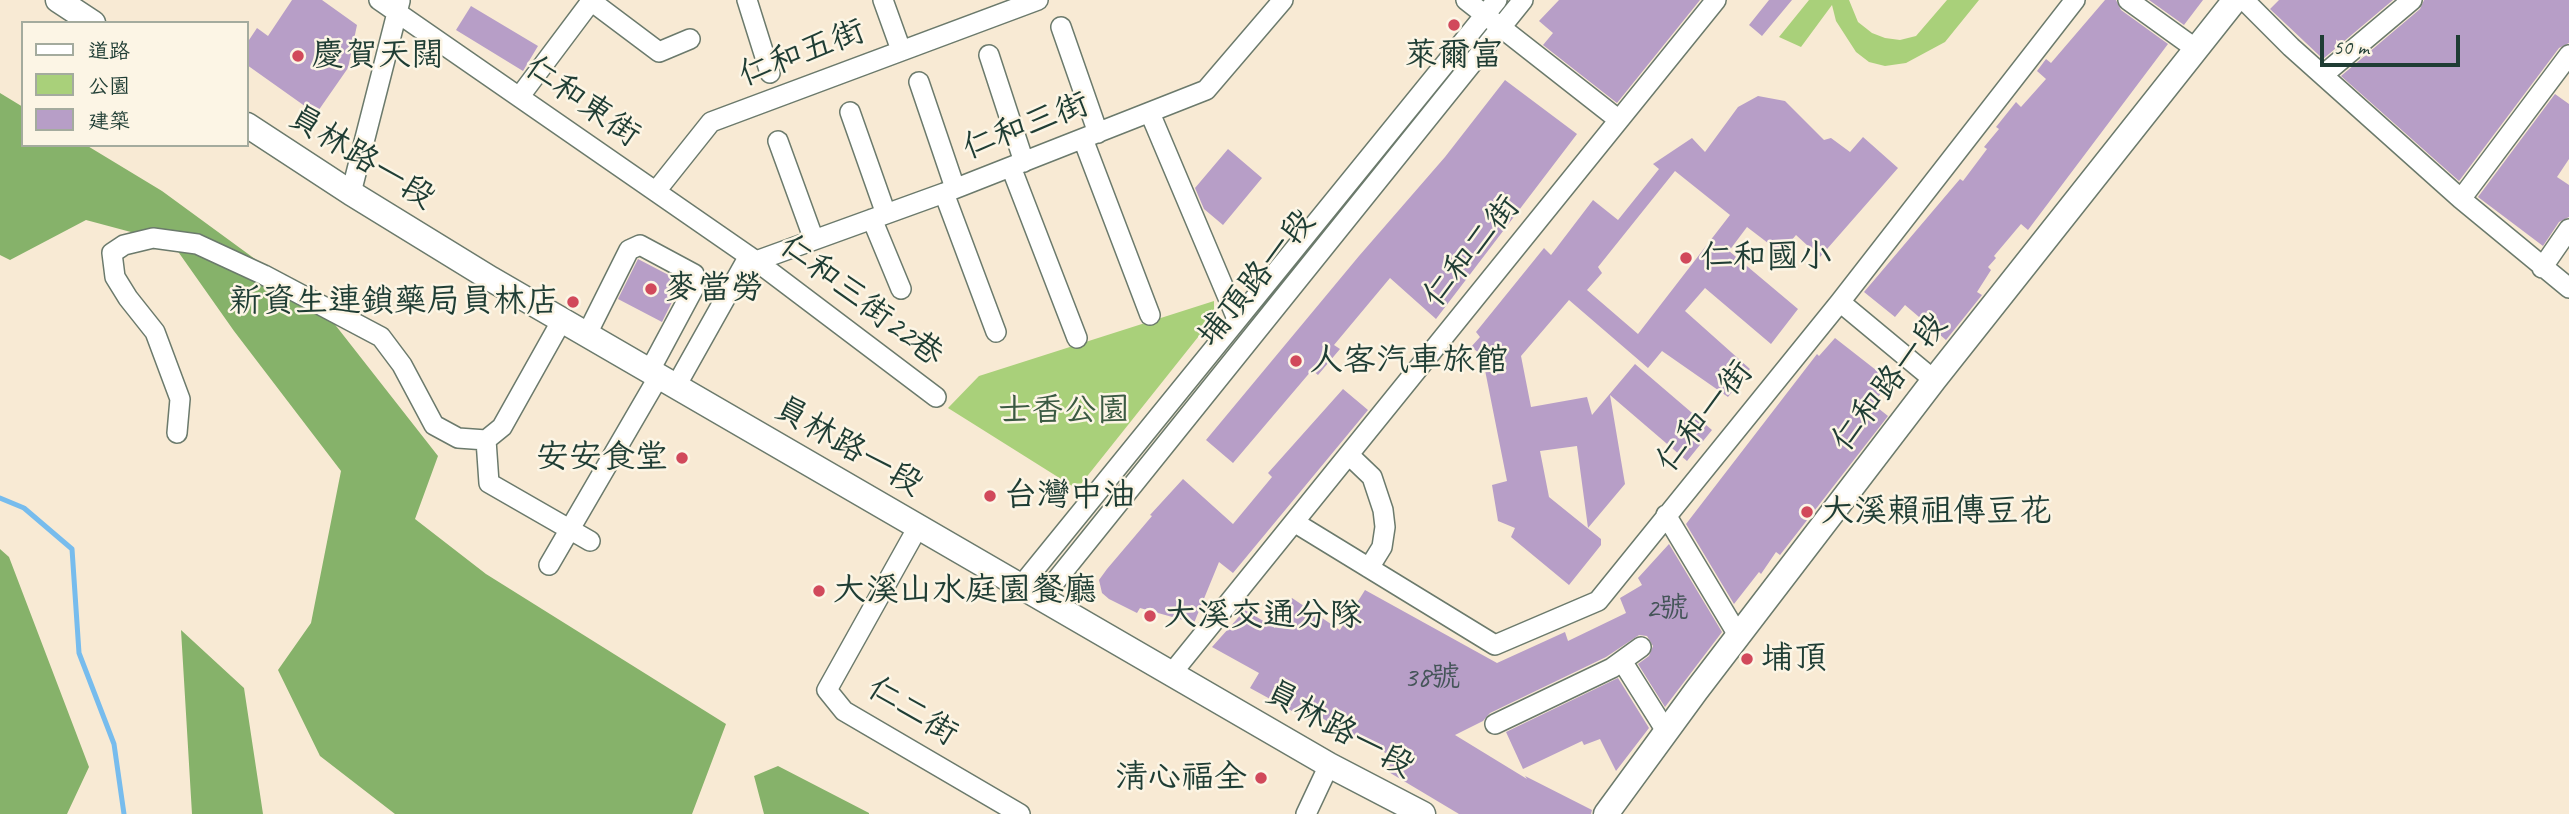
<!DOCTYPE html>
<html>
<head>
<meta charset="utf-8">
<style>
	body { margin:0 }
	#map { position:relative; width:2569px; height:814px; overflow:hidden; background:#f8ead4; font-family:Caveat,"LXGW WenKai TC",sans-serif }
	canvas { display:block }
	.legend { position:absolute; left:21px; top:21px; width:228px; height:126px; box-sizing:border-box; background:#fcf5e5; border:2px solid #a4ab9e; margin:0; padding:9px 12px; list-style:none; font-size:21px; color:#1f3d34 }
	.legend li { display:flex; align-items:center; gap:14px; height:35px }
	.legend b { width:35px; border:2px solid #a4ab9e }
	.scale { position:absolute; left:2320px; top:35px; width:140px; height:32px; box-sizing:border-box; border:4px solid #1f3d34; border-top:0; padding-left:9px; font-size:21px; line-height:24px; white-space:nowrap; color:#1f3d34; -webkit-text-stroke:5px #fcf5e5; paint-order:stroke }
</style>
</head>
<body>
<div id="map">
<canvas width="2569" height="814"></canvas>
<ul class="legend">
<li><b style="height:9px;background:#fff"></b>道路</li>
<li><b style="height:19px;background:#a9d07a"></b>公園</li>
<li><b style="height:19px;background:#b79ec7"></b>建築</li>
</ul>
<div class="scale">50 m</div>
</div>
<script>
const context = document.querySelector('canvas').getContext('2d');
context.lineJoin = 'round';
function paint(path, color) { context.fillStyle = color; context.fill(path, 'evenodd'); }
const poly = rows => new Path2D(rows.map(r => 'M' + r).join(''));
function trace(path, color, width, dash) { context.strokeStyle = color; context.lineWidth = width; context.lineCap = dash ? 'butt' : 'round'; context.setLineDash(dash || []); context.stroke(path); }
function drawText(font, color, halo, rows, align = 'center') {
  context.font = font + ' Caveat,"LXGW WenKai TC",sans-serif'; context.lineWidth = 5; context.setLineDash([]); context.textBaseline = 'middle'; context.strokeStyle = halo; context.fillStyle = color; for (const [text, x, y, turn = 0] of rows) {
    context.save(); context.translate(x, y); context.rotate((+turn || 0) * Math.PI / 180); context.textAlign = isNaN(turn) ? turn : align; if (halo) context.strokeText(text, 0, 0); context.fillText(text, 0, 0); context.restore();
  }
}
const green = poly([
	[1809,0,1849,0,1858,22,1872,33,1885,38,1900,40,1916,36,1947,0,1979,0,1945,42,1906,63,1885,66,1869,62,1856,52,1836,21,1832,5,1801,47,1779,37],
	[1214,301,1214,317,1077,489,948,408,979,376]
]);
const forest = poly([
	[0,93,23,107,23,145,86,145,162,191,322,308,438,456,415,519,486,574,726,724,692,814,395,814,320,756,278,670,311,623,341,471,234,331,172,243,86,220,10,260,0,255],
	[0,549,9,557,89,767,67,814,0,814],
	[181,630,244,688,263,814,192,814],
	[778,766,869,813,869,814,764,814,754,776]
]);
const stream = poly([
	[0,498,24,508,72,549,79,653,114,744,124,814]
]);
const building = poly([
	[292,0,322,0,357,25,348,68,316,114,247,65,247,43,257,28,268,36],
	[1559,0,1700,0,1617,103,1543,45,1553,33,1539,21],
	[1769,0,1792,0,1762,36,1749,25],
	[2105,0,2116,0,2121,10,2168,44,2028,230,2021,224,1994,256,1996,258,1988,267,1991,270,1977,292,1982,295,1946,340,1905,305,1895,317,1864,292,1960,179,1963,181,1987,149,1984,147,1999,129,1996,127,2016,102,2021,107,2046,79,2037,71,2046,59,2051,63],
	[2149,0,2203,0,2184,25],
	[2279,0,2393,0,2323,59,2270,9],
	[2424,0,2569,0,2569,43,2559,48,2459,181,2341,76,2420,9],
	[471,6,538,46,523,71,456,30],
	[1505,80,1577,134,1436,319,1390,278,1334,345,1340,349,1318,375,1312,370,1233,463,1206,440,1359,256,1445,157],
	[2555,94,2569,104,2569,159,2557,177,2569,185,2569,217,2559,222,2543,246,2478,197],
	[1758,96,1785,101,1824,140,1831,138,1850,152,1863,137,1898,168,1820,257,1796,235,1781,253,1747,227,1729,251,1798,309,1771,344,1705,288,1685,311,1750,369,1728,397,1662,351,1648,368,1569,300,1521,356,1531,407,1587,397,1592,415,1635,364,1712,430,1687,461,1610,395,1625,484,1588,528,1577,446,1540,451,1549,497,1601,539,1601,545,1569,585,1511,537,1515,528,1498,521,1492,485,1507,481,1482,355,1471,347,1480,337,1476,332,1544,248,1551,255,1593,200,1618,220,1659,169,1653,164,1692,138,1705,152,1738,107],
	[1675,171,1730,215,1638,334,1587,290,1602,273,1598,267],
	[1228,149,1262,178,1223,225,1204,209,1195,188],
	[638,259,682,282,662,322,618,299],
	[1835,338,1890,381,1873,404,1888,416,1780,555,1776,552,1761,574,1759,572,1734,604,1686,524,1817,354,1819,356],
	[1343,389,1368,410,1233,573,1219,562,1194,623,1140,608,1137,613,1109,599,1102,593,1099,580,1107,569,1152,516,1150,515,1183,479,1233,524,1272,477,1268,473],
	[1669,544,1722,632,1665,707,1638,664,1649,656,1653,646,1647,636,1639,635,1606,657,1490,713,1483,721,1455,735,1527,779,1525,776,1592,810,1591,814,1459,814,1387,771,1393,757,1318,716,1314,723,1250,688,1259,673,1212,647,1245,610,1275,628,1292,598,1340,630,1365,590,1497,663,1565,632,1568,641,1626,613,1620,598,1642,585,1638,578],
	[1618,678,1649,728,1616,771,1600,739,1584,745,1582,741,1523,769,1506,732]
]);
const minor = poly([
	[379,0,756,261,936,397],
	[747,0,770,73],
	[883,0,901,50],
	[1466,0,1619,120],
	[2128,0,2196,49],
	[2244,0,2291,47,2461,199,2569,288],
	[591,1,659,52,690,39],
	[1061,27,1098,133],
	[989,55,1024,162],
	[2323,75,2412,0],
	[919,82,955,188],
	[520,96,592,0],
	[850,112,886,214],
	[1150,113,1237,319],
	[1083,139,1150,315],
	[778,141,814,240],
	[1011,167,1077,338],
	[656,191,711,122,1038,0],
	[351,193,400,1],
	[944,193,996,332],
	[2461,199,2569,55],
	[872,219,901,289],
	[756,261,944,193,1206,90,1283,0],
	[2542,268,2569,229],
	[1840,302,1934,380],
	[587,334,629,250,640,245,694,274,695,286,650,370],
	[676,386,749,256],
	[177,433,180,399,155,332,128,298,115,277,112,253,124,245,153,238,197,244,264,275,381,337,402,365,434,425,458,438,486,440,502,427,562,320],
	[486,440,489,483,590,541],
	[1349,455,1372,477,1383,510,1385,527,1382,547,1369,568],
	[1666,515,1738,635],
	[1294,522,1495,645,1598,601,1840,302,2075,0],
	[918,527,827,690,844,711,1020,814],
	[549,565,659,376],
	[1021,586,1497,0],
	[1042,598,1523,0],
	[1622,661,1666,731],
	[1172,673,1716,0],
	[1495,724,1612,668,1641,647],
	[1306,814,1329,765]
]);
const major = poly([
	[58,0,93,23],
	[247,125,351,193,491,279,1329,765,1423,814],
	[1606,814,1696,691,1934,380,2235,0]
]);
const markers = [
	[1454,25,7,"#d1495b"],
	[298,56,7,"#d1495b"],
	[1686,258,7,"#d1495b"],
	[651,289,7,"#d1495b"],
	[573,302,7,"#d1495b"],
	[1296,361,7,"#d1495b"],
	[682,458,7,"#d1495b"],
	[990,496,7,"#d1495b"],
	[1807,512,7,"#d1495b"],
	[819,591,7,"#d1495b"],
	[1150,616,7,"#d1495b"],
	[1747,659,7,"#d1495b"],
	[1261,778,7,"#d1495b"]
];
const numberNames = [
	["2號",1667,609],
	["38號",1432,678]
];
const streetNames = [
	["仁和五街",802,54,-21],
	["仁和東街",582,102,35],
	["仁和三街",1026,127,-21],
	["員林路一段",361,158,32],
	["仁和二街",1472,252,-51],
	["埔頂路一段",1257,279,-51],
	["仁和三街22巷",861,301,37],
	["仁和路一段",1890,383,-52],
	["仁和一街",1705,417,-51],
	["員林路一段",848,447,30],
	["仁二街",912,712,32],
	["員林路一段",1339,730,29]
];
const poiNames = [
	["慶賀天闊",312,56],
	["萊爾富",1454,56,"center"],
	["仁和國小",1700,258],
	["麥當勞",665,289],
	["新資生連鎖藥局員林店",559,302,"right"],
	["人客汽車旅館",1310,361],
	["安安食堂",668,458,"right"],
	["台灣中油",1004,496],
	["大溪賴祖傳豆花",1821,512],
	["大溪山水庭園餐廳",833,591],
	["大溪交通分隊",1164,616],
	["埔頂",1761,659],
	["清心福全",1247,778,"right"]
];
const parkNames = [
	["士香公園",1064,411]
];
paint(green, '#a9d07a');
paint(forest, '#86b26a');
trace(stream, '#77bced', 5);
paint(building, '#b79ec7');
trace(minor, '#6b7a6c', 22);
trace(major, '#6b7a6c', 27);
trace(minor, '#fff', 19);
trace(major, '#fff', 24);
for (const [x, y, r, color] of markers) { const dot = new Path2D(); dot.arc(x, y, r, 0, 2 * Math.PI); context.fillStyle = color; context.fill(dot); trace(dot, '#fcf5e5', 2.5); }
drawText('30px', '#455559', null, numberNames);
drawText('33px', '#1f3d34', '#fcf5e5', streetNames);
drawText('33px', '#1f3d34', '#fcf5e5', poiNames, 'left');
drawText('33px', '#3b5a42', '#fcf5e5', parkNames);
</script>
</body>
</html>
